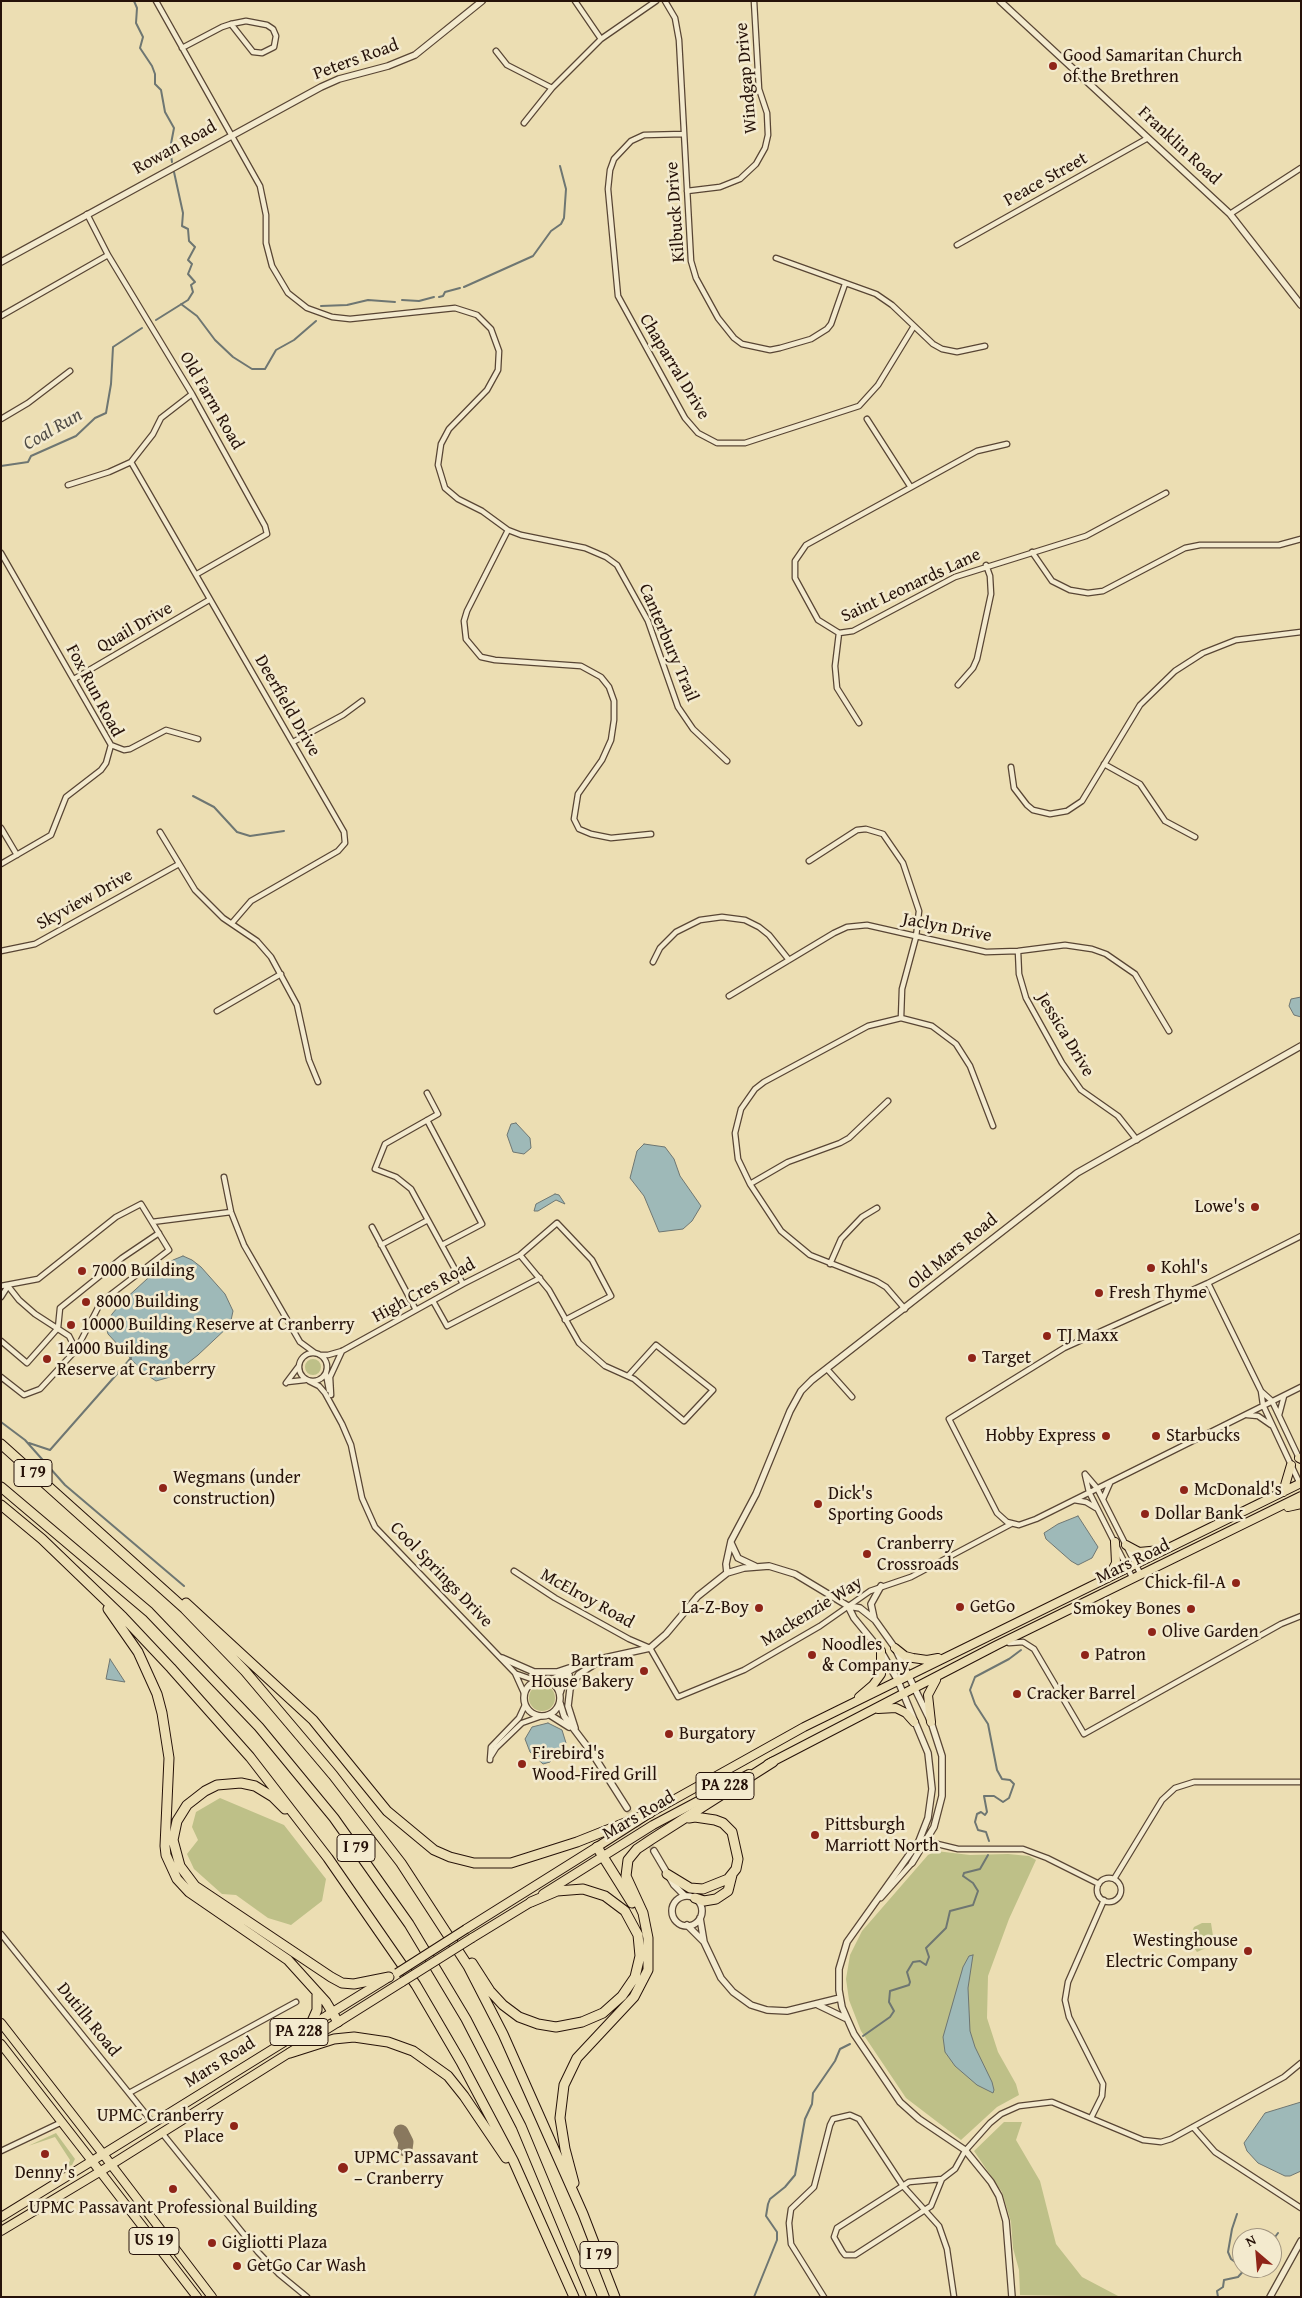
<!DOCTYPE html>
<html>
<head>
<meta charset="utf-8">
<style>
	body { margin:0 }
	#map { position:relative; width:1302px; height:2298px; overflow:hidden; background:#ecdeb3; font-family:"Gentium Book Plus",serif }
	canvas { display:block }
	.frame { position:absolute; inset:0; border:2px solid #261209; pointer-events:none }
	.north { position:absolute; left:1232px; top:2228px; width:50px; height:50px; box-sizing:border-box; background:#f3eace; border:1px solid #a1947f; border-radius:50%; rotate:333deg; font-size:14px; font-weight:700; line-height:20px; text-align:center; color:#261209 }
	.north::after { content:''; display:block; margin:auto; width:18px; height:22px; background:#8f2418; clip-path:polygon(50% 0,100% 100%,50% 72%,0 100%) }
</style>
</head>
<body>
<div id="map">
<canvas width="1302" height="2298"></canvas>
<div class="frame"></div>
<div class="north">N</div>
</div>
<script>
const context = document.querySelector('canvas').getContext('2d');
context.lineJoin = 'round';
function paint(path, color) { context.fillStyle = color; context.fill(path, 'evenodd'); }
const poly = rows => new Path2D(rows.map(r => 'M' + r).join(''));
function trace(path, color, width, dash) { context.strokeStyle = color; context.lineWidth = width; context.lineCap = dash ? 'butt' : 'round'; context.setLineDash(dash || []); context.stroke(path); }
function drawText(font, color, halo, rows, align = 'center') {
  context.font = font + ' "Gentium Book Plus",serif'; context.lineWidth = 5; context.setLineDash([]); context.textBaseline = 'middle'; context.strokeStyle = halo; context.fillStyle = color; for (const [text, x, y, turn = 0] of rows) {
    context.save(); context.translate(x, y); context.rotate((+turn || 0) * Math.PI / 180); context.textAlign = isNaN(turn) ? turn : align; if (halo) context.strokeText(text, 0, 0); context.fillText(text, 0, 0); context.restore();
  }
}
const green = poly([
	'305 1367a8 8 0 1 1 16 0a8 8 0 1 1-16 0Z',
	'529 1698a13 13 0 1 1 26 0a13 13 0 1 1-26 0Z',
	[220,1798,284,1825,326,1879,322,1901,291,1925,268,1918,236,1895,222,1894,194,1869,187,1854,198,1840,192,1827,196,1812],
	[936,1851,970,1855,1008,1854,1029,1856,1036,1860,1009,1919,988,1976,987,2018,998,2052,1016,2084,1019,2095,997,2107,961,2140,906,2098,861,2031,849,2000,846,1979,850,1955,862,1931,928,1855],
	[1202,1923,1211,1923,1213,1936,1208,1947,1197,1952,1191,1944,1189,1938,1194,1927],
	[1004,2122,1022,2122,1016,2140,1040,2181,1056,2244,1082,2277,1120,2297,1020,2295,1019,2270,1013,2248,1011,2222,1002,2192,974,2151],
	[56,2133,75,2159,72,2165,68,2166,70,2160,55,2137,28,2146]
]);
const water = poly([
	[1301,997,1301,1017,1294,1015,1289,1006,1291,999,1301,997],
	[516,1123,530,1138,531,1148,524,1154,513,1152,507,1135,511,1124,516,1123],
	[644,1144,665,1147,674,1159,680,1176,701,1206,692,1221,683,1229,659,1232,644,1196,630,1178,637,1151,644,1144],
	[555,1194,559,1195,565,1204,556,1200,538,1211,534,1211,536,1204,555,1194],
	[183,1256,192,1260,201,1267,225,1294,233,1311,230,1325,198,1355,170,1377,156,1381,144,1373,108,1334,106,1326,112,1314,124,1300,147,1279,173,1260,183,1256],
	[1078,1516,1098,1547,1092,1558,1078,1565,1071,1561,1046,1539,1044,1533,1058,1524,1078,1516],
	[110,1659,125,1682,106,1679,110,1659],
	[548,1723,562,1730,566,1743,550,1762,543,1764,530,1752,525,1739,532,1727,548,1723],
	[973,1955,968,1988,970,2031,975,2047,992,2082,994,2090,993,2093,977,2085,955,2066,945,2052,943,2037,963,1967,969,1956,973,1955],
	[1301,2102,1301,2171,1290,2176,1285,2176,1258,2163,1247,2151,1244,2143,1265,2113,1301,2102]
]);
const stream = poly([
	[134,1,137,8,136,23,143,37,140,48,152,66,155,74,155,84,161,90,165,112,174,128,170,149,172,162],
	[464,287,533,256,551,231,561,224,564,218,566,189,560,166],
	[439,297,443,296,445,292,460,288],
	[402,300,419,301,434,297],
	[181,304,197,316,215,340,233,357,252,369,265,369,276,350,294,340,316,321],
	[321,306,347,305,368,300,395,302],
	[156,320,188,300,193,292,191,285,195,282,188,274,192,264,188,260,195,247,189,241,188,229,182,226,183,213,174,172],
	[1,466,28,462,31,456,76,436,95,418,106,413,111,384,113,347,142,328],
	[193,796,214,807,237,832,250,836,284,831],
	[1,1422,25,1440],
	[25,1440,65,1485,184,1586],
	[29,1443,50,1450,131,1358],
	[989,1841,986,1832,978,1830,975,1822,977,1814,981,1812,985,1815,987,1812,984,1796,994,1796,1003,1802,1009,1798,1014,1784,1010,1780,1002,1779,997,1770,988,1724,975,1704,970,1690,975,1677,1009,1659,1021,1650],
	[863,2036,890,2017,894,2011,889,2002,890,1991,909,1985,910,1982,907,1972,913,1962,920,1961,926,1965,929,1957,926,1948,946,1928,950,1911,973,1905,978,1891,973,1883,963,1876,964,1873,980,1869,988,1855],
	[1237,2214,1232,2229,1228,2252,1231,2259,1242,2267],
	[1272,2241,1278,2233],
	[754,2297,777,2240,777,2232,766,2216,768,2204,770,2199,785,2187,795,2175,805,2119,812,2104,813,2093,835,2061,840,2049,850,2044],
	[1218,2297,1217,2291,1223,2287,1224,2280,1238,2277,1246,2268]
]);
const taxiway = poly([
	[401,2132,406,2142,405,2149]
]);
const tertiaryTunnel = poly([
	[627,1808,654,1851]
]);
const minor = poly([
	[156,1,260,186,266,215,266,243,272,266,288,293,307,308,332,317,350,319,455,308,477,315,491,329,499,351,498,370,487,390,449,429,441,444,438,465,445,488,458,499,482,511,508,530,521,535,585,548,606,557,617,565,648,621,678,707,693,729,727,761],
	[575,1,601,39],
	[665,1,675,18,679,40,691,261,696,278,718,318,734,338,742,344,770,350,780,348,811,339,827,329,831,324,845,284],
	[182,48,222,27,231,24,246,21,267,25,273,29,276,36,274,47,262,53,253,52,231,24],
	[496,51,507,65,552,88],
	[524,123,552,88,601,39,656,1],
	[684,134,644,135,631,141,614,159,610,170,608,189,618,296,685,418,698,433,717,443,745,443,859,406,878,385,914,326],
	[687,191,720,187,740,179,756,164,765,148,768,135,767,113,759,89,754,1],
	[87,214,108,255,192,394,265,526,267,534,197,574],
	[1230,214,1301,168],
	[957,245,1148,138],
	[776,258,876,294,892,305,933,344,942,349,957,352,985,346],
	[1,316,108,255],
	[1,419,28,403,70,371],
	[867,419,910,486],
	[1007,444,977,451,806,545,795,561,795,578,818,620,839,633,853,631,955,577,1086,536,1166,493],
	[131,462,344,832,345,843,338,851,251,901,232,923],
	[68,485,109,472,131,462,153,434,161,418,192,394],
	[508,530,467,611,464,621,466,639,481,657,495,660,581,666,601,677,609,687,614,701,614,720,611,740,602,760,578,794,574,819,579,829,591,834,611,838,651,834],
	[1032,552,1052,581,1070,590,1088,593,1103,591,1185,548,1200,545,1279,545,1301,539],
	[1,553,111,745,106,763,101,770,66,797,51,835,1,864],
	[839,633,835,666,837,688,859,723],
	[74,679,209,600],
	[958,685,973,668,977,659,991,594,990,576,986,565],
	[293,742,343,715,362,701],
	[111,745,124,750,130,749,166,730,198,739],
	[1104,764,1140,784,1165,821,1195,837],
	[1011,767,1014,788,1027,805,1033,810,1050,814,1067,811,1082,801,1140,705,1175,671,1203,653,1236,640,1301,632],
	[1,828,17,855],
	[160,832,195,890,223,918,257,941,271,957,297,1005,309,1060,318,1082],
	[809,861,857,830,866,829,883,834,903,863,919,911,916,937,902,989,901,1018],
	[1,951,35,944,179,864],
	[1018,951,1019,974,1026,998,1062,1063,1081,1090,1118,1116,1137,1140],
	[653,962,660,948,676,932,700,920,722,917,745,920,759,927,769,935,789,960],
	[729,996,834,933,847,927,867,925,986,952,1018,951,1065,945,1092,949,1106,954,1135,974,1169,1031],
	[217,1011,281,974],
	[427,1093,438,1114,385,1144,375,1169,396,1177,411,1189,463,1284],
	[427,1120,482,1224,442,1245],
	[224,1177,231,1212,244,1245,300,1342,315,1353],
	[750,1184,788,1162,840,1143,849,1138,888,1101],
	[372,1227,416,1310],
	[1301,1236,1208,1283,1064,1348,949,1419,997,1513,1007,1522,1019,1525,1036,1519,1301,1387],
	[381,1245,428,1220],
	[520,1255,549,1290,579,1343,605,1366,634,1379,684,1421,713,1390,656,1345,628,1376],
	[830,1264,841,1239,862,1217,877,1208],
	[1208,1283,1261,1391,1263,1405,1300,1484],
	[1,1286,38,1279,116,1217,141,1204,152,1222,231,1212],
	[1,1297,8,1286],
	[433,1301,447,1326,540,1278],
	[905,1309,886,1287,876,1281,810,1255,781,1231,750,1184,738,1159,735,1133,741,1109,755,1089,764,1082,868,1026,901,1018,932,1026,956,1044,970,1066,993,1126],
	[1,1341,27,1363,58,1328,60,1308,122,1258,159,1233],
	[76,1350,101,1302,169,1250,152,1222],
	'299 1367a14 14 0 1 1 28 0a14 14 0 1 1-28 0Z',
	[320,1355,328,1355,342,1351,463,1284,520,1255,557,1223,592,1260,611,1296,565,1320],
	[827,1369,852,1397],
	[326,1374,329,1390],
	[1,1377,24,1395,40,1389,76,1350,69,1336,35,1314,19,1300,8,1286],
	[309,1381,319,1386,325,1393,342,1424,351,1445,362,1498,375,1527,515,1673,524,1693],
	[287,1382,305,1380],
	[286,1383,298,1367],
	[1262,1392,1272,1401,1299,1458],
	[331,1395,330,1377,342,1351],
	[1247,1415,1258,1416,1271,1425],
	[1279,1415,1284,1396],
	[1085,1474,1097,1488,1141,1575],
	[1085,1475,1089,1492,1133,1579],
	[1103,1499,1110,1483],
	[1074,1500,1086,1502,1096,1508],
	[514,1571,555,1598,629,1639,650,1648,678,1697,744,1670,820,1626,870,1591,911,1577,1011,1524],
	[1009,1643,1023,1642,1034,1649,1084,1734,1281,1624,1301,1616],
	[517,1674,537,1681],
	[491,1756,496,1748,522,1723,539,1717],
	[490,1760,491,1747,519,1718,525,1705],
	[925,1841,958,1849,1023,1849,1047,1858,1099,1884],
	'1097 1890a12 12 0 1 1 24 0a12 12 0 1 1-24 0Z',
	[1114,1879,1162,1800,1175,1788,1194,1782,1301,1782],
	[881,1898,912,1863],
	[1,1934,153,2123],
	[129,2093,296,2002],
	[1091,2118,1102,2096,1103,2084,1069,2017,1065,2000,1068,1982,1104,1900],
	[1193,2127,1215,2152,1301,2208],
	[162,2133,258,2252,279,2274,307,2297],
	[1,2151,62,2122],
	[942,2179,931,2206,855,2255,845,2255,842,2251,834,2237,837,2228,909,2182,942,2179,955,2169,965,2151,990,2123,1001,2114,1019,2106,1052,2102,1143,2140,1161,2142,1171,2139,1284,2077,1301,2063],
	[824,2297,791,2244,789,2223,791,2209,814,2187,830,2125,833,2119,850,2115,859,2119,903,2186,939,2226,947,2249,954,2297]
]);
const tertiary = poly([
	[1000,1,1230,214,1301,305],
	[1,262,321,87,339,79,388,66,415,55,482,1],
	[731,1543,738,1558,755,1566],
	[727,1573,726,1564,731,1541,756,1494,790,1411,801,1391,812,1380,1077,1173,1301,1046],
	[848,1606,854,1618,881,1651,898,1681,928,1753,932,1789,928,1818,919,1841,847,1942,839,1969,839,1990,842,2007,854,2034,900,2102,919,2119,965,2150,991,2182,999,2196,1006,2221,1012,2297],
	[874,1618,871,1604,881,1586],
	[502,1658,534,1672,557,1672,569,1668],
	'524 1698a18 18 0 1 1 36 0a18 18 0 1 1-36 0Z',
	[550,1681,586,1662,650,1648,666,1634,698,1596,727,1573,744,1568,769,1566,795,1574,848,1606,860,1608,875,1620,895,1648,931,1722,942,1756,942,1796,934,1827,912,1863],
	[560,1693,564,1680,569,1675],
	[560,1703,564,1716,592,1753,627,1808],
	[550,1715,569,1727],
	[575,1728,568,1706,570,1689,579,1674,598,1662],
	[654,1851,674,1885,685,1896],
	'672 1911a15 15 0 1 1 30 0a15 15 0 1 1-30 0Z',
	[700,1918,704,1942,721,1978,733,1992,751,2005,767,2010,787,2011,840,1998],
	[687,1925,704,1942],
	[818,2005,845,2018],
	[1270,2297,1301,2241]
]);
const primary = poly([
	[1299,1458,1301,1459],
	[1283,1492,1291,1465],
	[1288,1507,1301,1504],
	[1126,1545,1139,1552,1160,1550],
	[1108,1578,1116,1563,1115,1542],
	[895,1648,905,1656,913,1658,927,1660,938,1658],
	[859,1697,873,1685,881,1674,881,1651],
	[878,1709,896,1708,906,1713,914,1722],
	[931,1722,928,1695,936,1680],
	[768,1764,997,1645,1301,1496],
	[597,1847,650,1813,804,1727,1301,1483],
	[543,1894,653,1825,749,1774],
	[1,2023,103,2154],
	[1,2044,92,2161,1,2217],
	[1,2231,101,2171]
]);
const trunk = poly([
	[466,1929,597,1847],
	[472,1938,531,1902],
	[103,2154,212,2297],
	[101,2171,402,1982],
	[197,2297,92,2161,386,1979]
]);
const motorway = poly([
	[1,1444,185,1609,245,1671,333,1775,401,1863,468,1966,503,2034,583,2214,615,2297],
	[1,1487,149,1612,259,1727,334,1818,409,1924,466,2019,521,2126,592,2297],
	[1,1505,42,1539,123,1617,171,1668,250,1757,328,1858,416,1985,461,2062,513,2160,574,2297],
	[186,1603,313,1720,387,1811,434,1850,450,1857,474,1863,511,1863,577,1842,650,1813],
	[108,1609,138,1652,157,1694,162,1713,169,1758,165,1846,166,1855,177,1879,189,1892,288,1960,326,2002,338,2022],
	[285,1809,273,1797,255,1786,241,1783,217,1785,205,1791,187,1805,177,1821,173,1840,180,1866,195,1886,331,1977,342,1983,354,1984,389,1977],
	[597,1847,632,1903],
	[667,1874,690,1888,703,1889,728,1879,736,1869,738,1859,732,1832,723,1823,715,1820,695,1817,689,1818],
	[695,1898,704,1901,716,1899,728,1891,732,1875],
	[472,1963,490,1991,503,2005,519,2017,538,2024,556,2027,582,2022,603,2013,622,1996,635,1977,640,1956,638,1935,625,1911,605,1896,583,1889,557,1891,531,1902],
	[310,2026,317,2010,317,1995],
	[290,2053,334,2039,354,2037,388,2042,413,2051,448,2076,464,2096,506,2158],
	[574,2183,565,2149,560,2118,564,2085,577,2058,634,1997,648,1970,648,1938,643,1913,626,1876,628,1860,637,1849,652,1839,773,1762]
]);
const trunkBridge = poly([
	[397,1973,466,1929],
	[402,1982,472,1938]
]);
const markers = [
	[1053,66,5,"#8f2418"],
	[1255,1207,5,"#8f2418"],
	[1151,1268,5,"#8f2418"],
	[82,1271,5,"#8f2418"],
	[1099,1293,5,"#8f2418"],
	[86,1302,5,"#8f2418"],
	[71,1325,5,"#8f2418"],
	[1047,1336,5,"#8f2418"],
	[972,1358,5,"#8f2418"],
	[47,1359,5,"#8f2418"],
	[1106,1436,5,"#8f2418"],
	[1156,1436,5,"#8f2418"],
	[163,1488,5,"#8f2418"],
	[1184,1490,5,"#8f2418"],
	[818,1504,5,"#8f2418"],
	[1145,1514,5,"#8f2418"],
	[867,1554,5,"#8f2418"],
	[1236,1583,5,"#8f2418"],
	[960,1607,5,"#8f2418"],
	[759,1608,5,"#8f2418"],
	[1191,1609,5,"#8f2418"],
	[1152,1632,5,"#8f2418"],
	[812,1655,5,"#8f2418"],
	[1085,1655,5,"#8f2418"],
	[644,1671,5,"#8f2418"],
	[1017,1694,5,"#8f2418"],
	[669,1734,5,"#8f2418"],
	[522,1764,5,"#8f2418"],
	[815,1835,5,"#8f2418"],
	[1248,1951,5,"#8f2418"],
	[234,2126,5,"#8f2418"],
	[45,2154,5,"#8f2418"],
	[343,2168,6,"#8f2418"],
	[173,2189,5,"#8f2418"],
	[212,2243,5,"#8f2418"],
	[237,2266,5,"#8f2418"]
];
const shields = [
	[33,1473,38],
	[725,1786,58],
	[356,1848,38],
	[299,2032,58],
	[154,2241,50],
	[599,2255,38]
];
const shieldNames = [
	["I 79",33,1473],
	["PA 228",725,1786],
	["I 79",356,1848],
	["PA 228",299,2032],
	["US 19",154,2241],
	["I 79",599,2255]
];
const poiNames = [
	["Good Samaritan Church",1063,56],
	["of the Brethren",1063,77],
	["Lowe's",1245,1207,"right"],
	["Kohl's",1161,1268],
	["7000 Building",92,1271],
	["Fresh Thyme",1109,1293],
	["8000 Building",96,1302],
	["10000 Building Reserve at Cranberry",81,1325],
	["TJ Maxx",1057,1336],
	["14000 Building",57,1349],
	["Reserve at Cranberry",57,1370],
	["Target",982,1358],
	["Hobby Express",1096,1436,"right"],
	["Starbucks",1166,1436],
	["Wegmans (under",173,1478],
	["construction)",173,1499],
	["McDonald's",1194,1490],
	["Dick's",828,1494],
	["Sporting Goods",828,1515],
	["Dollar Bank",1155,1514],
	["Cranberry",877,1544],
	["Crossroads",877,1565],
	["Chick-fil-A",1226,1583,"right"],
	["GetGo",970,1607],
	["La-Z-Boy",749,1608,"right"],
	["Smokey Bones",1181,1609,"right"],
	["Olive Garden",1162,1632],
	["Noodles",822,1645],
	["& Company",822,1666],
	["Patron",1095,1655],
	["Bartram",634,1661,"right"],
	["House Bakery",634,1682,"right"],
	["Cracker Barrel",1027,1694],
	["Burgatory",679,1734],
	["Firebird's",532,1754],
	["Wood-Fired Grill",532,1775],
	["Pittsburgh",825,1825],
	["Marriott North",825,1846],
	["Westinghouse",1238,1941,"right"],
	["Electric Company",1238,1962,"right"],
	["UPMC Cranberry",224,2116,"right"],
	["Place",224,2137,"right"],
	["UPMC Passavant",354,2158],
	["– Cranberry",354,2179],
	["Denny's",45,2173,"center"],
	["UPMC Passavant Professional Building",173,2208,"center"],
	["Gigliotti Plaza",222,2243],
	["GetGo Car Wash",247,2266]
];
const streetNames = [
	["Peters Road",356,60,-20],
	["Windgap Drive",747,78,-95],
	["Franklin Road",1179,146,43],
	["Rowan Road",175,148,-29],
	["Peace Street",1046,180,-29],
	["Kilbuck Drive",676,212,-94],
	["Chaparral Drive",674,367,59],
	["Old Farm Road",211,401,60],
	["Saint Leonards Lane",911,586,-25],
	["Quail Drive",135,628,-30],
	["Canterbury Trail",668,643,67],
	["Fox Run Road",94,691,62],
	["Deerfield Drive",287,706,60],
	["Skyview Drive",85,900,-29],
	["Jaclyn Drive",947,928,11],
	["Jessica Drive",1065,1035,59],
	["Old Mars Road",953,1252,-39],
	["High Cres Road",424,1291,-29],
	["Mars Road",1133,1562,-26],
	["Cool Springs Drive",441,1575,46],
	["McElroy Road",587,1599,29],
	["Mackenzie Way",812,1612,-32],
	["Mars Road",639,1816,-30],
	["Dutilh Road",88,2020,51],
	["Mars Road",220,2063,-32]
];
const waterNames = [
	["Coal Run",53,430,-30]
];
paint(green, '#bec088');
paint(water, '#9eb9b8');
trace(water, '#6e7672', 1);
trace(stream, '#6e7672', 2);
trace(taxiway, '#89785e', 15);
trace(tertiaryTunnel, '#cebf9a', 5.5, [5.5, 3]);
trace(minor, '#584534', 7);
trace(tertiary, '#584534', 8);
trace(primary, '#261209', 10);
trace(trunk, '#261209', 10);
trace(motorway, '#261209', 11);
trace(minor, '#f3eace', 4.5);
trace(tertiary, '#f3eace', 5.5);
trace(primary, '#ecdeb3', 8);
trace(trunk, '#ecdeb3', 8);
trace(motorway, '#ecdeb3', 9);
trace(trunkBridge, '#261209', 10, []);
trace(trunkBridge, '#ecdeb3', 8);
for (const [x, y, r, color] of markers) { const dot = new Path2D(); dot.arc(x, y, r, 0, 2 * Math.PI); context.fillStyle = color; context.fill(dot); trace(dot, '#f3eace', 2); }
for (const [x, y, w] of shields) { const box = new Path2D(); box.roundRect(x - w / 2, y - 13.5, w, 27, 4); context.fillStyle = '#f3eace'; context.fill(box); trace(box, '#261209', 1); }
drawText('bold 16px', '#261209', null, shieldNames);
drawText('18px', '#261209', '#f3eace', poiNames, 'left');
drawText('18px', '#261209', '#f3eace', streetNames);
drawText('italic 19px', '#504c46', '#f3eace', waterNames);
</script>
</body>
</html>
